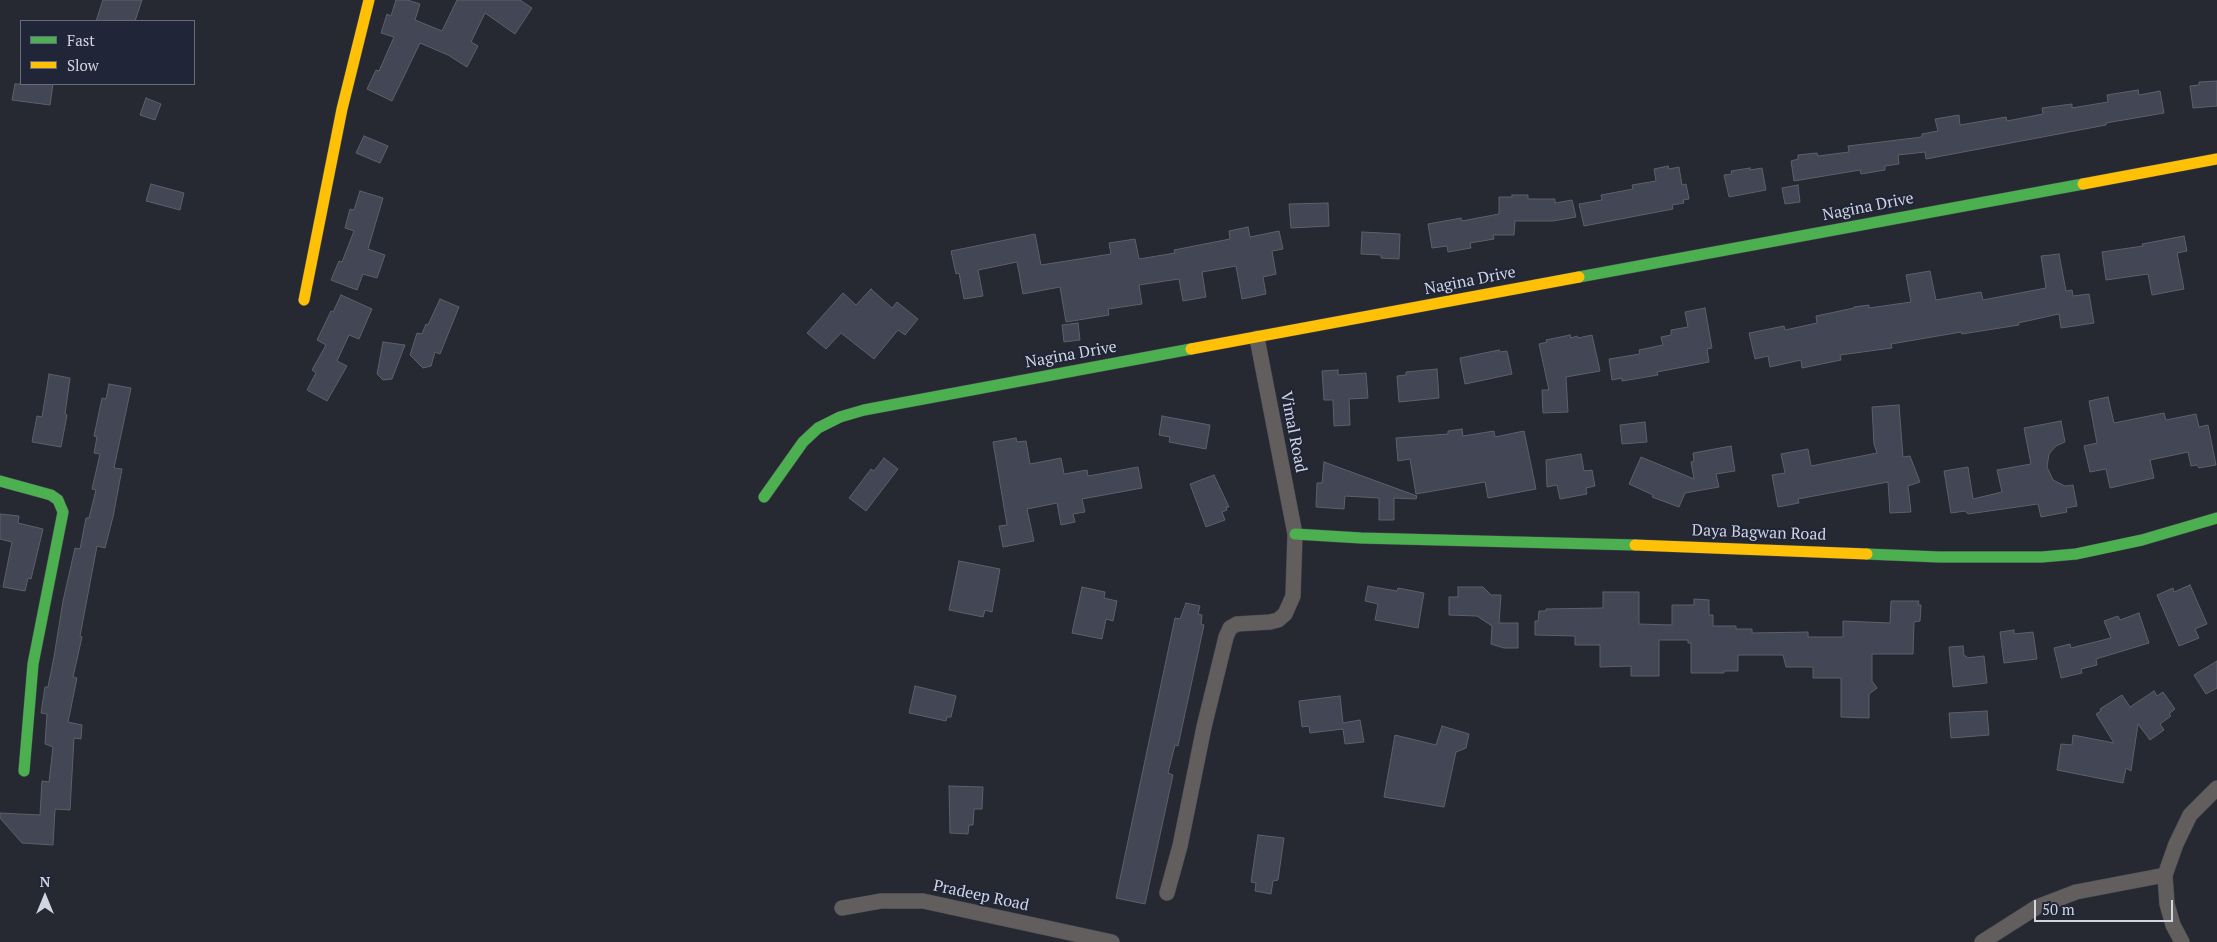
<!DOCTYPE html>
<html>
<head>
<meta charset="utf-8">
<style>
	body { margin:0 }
	#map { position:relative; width:2217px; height:942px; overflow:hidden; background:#262832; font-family:"PT Serif",serif }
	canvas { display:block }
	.legend { position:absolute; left:20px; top:20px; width:175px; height:65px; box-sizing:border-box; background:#202538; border:1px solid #676b7c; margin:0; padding:6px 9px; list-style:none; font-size:15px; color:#d1d5e2 }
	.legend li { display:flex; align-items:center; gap:10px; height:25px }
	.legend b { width:25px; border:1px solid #676b7c }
	.north { position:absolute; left:20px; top:872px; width:50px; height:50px; -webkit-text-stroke:4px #202538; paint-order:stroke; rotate:0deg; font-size:14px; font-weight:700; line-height:20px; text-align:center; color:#d1d5e2 }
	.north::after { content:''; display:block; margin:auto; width:18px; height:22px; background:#d1d5e2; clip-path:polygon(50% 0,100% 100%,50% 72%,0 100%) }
	.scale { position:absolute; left:2034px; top:900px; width:139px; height:22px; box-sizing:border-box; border:2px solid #d1d5e2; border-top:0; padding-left:6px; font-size:15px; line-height:18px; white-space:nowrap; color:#d1d5e2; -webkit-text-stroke:4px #202538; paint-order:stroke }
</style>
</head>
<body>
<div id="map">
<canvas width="2217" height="942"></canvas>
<ul class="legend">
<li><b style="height:6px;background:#4caf50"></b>Fast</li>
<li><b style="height:6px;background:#ffc107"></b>Slow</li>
</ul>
<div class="north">N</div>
<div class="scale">50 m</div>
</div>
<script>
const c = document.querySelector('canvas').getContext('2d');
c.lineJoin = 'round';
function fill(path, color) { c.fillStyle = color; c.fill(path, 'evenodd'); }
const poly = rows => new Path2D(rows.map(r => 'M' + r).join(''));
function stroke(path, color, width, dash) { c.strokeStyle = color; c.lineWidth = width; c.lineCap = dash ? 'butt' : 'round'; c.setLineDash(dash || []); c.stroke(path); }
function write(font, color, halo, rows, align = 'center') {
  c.font = font + ' "PT Serif",serif'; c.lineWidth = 4; c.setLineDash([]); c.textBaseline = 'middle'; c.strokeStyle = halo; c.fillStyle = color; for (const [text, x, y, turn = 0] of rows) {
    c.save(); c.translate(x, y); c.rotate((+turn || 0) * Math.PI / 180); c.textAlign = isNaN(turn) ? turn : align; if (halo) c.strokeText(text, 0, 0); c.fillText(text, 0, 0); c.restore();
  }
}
const building = poly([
	[103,0,142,0,135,21,96,21,103,0],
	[396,0,407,0,420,4,415,20,442,31,457,0,520,0,532,8,515,34,485,13,471,42,478,46,467,67,448,55,420,43,392,101,367,89,376,70,379,71,394,37,381,33,387,14,391,16,396,0],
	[2217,81,2217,106,2193,108,2190,86,2199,85,2199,82,2217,81],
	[15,84,53,84,50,105,12,100,15,84],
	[2138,90,2139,95,2160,91,2164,113,2106,123,2106,125,1926,159,1925,152,1898,155,1899,164,1885,166,1885,170,1861,174,1860,170,1794,181,1791,161,1798,159,1798,155,1817,153,1818,156,1849,152,1848,146,1922,137,1922,134,1938,131,1935,119,1959,115,1960,125,2006,117,2007,121,2043,114,2042,108,2072,104,2072,108,2108,102,2107,95,2138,90],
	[146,98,161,104,155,120,140,115,146,98],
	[364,136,388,146,380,163,356,153,364,136],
	[1668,166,1669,169,1679,167,1682,185,1686,184,1689,199,1683,200,1684,203,1672,205,1673,209,1584,226,1579,204,1602,200,1601,195,1633,189,1632,185,1656,181,1654,169,1668,166],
	[1750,168,1750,170,1762,168,1766,190,1729,197,1724,175,1732,174,1731,171,1750,168],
	[151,184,184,193,180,210,146,201,151,184],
	[1798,185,1800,202,1785,204,1782,188,1798,185],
	[360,191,383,198,368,249,385,255,377,278,363,274,357,290,331,280,339,261,342,262,354,231,345,228,350,209,354,210,360,191],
	[1512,195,1528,195,1528,199,1555,199,1555,203,1572,200,1576,217,1553,221,1515,221,1514,235,1493,235,1494,239,1470,243,1471,248,1448,252,1447,246,1432,248,1428,224,1461,218,1462,221,1499,214,1499,197,1512,197,1512,195],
	[1328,203,1329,226,1291,228,1289,204,1328,203],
	[1248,227,1250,237,1279,231,1283,249,1272,251,1276,274,1263,277,1266,294,1242,299,1236,266,1202,272,1206,297,1183,301,1179,279,1139,285,1142,304,1108,309,1109,315,1066,322,1060,287,1023,294,1017,262,978,270,983,296,964,299,959,273,956,274,951,251,1035,234,1041,265,1111,254,1109,243,1135,239,1139,259,1175,253,1174,250,1230,239,1229,231,1248,227],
	[1362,232,1400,234,1399,259,1381,258,1381,255,1361,254,1362,232],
	[2184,236,2187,251,2177,253,2184,289,2152,295,2148,274,2106,280,2102,252,2143,246,2142,244,2184,236],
	[2059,254,2066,291,2072,290,2073,296,2089,294,2094,323,2061,328,2059,314,2018,323,2019,325,1962,334,1961,332,1891,344,1892,348,1840,355,1841,360,1802,368,1801,360,1770,367,1768,356,1755,359,1749,333,1784,326,1785,330,1817,323,1816,316,1854,308,1854,307,1869,305,1869,308,1911,302,1906,275,1930,271,1936,300,1981,292,1983,300,2046,288,2041,256,2059,254],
	[871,289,892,308,897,302,918,319,905,335,898,330,874,359,841,333,826,349,807,333,843,293,856,305,871,289],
	[341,295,372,309,359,339,349,335,337,361,347,366,327,401,307,390,316,373,312,370,326,345,317,340,331,311,333,312,341,295],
	[440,299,459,307,440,354,435,352,431,366,423,368,410,355,417,333,422,334,426,324,428,325,440,299],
	[1705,308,1712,348,1707,349,1709,362,1657,372,1658,375,1622,381,1622,378,1612,380,1609,359,1640,354,1639,350,1663,345,1661,337,1671,335,1671,330,1688,327,1685,312,1705,308],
	[1078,323,1080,340,1064,342,1062,325,1078,323],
	[1570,335,1571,338,1577,336,1578,338,1592,335,1600,371,1566,377,1568,412,1543,413,1542,390,1549,390,1539,344,1547,342,1546,340,1570,335],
	[383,342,405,345,392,379,383,380,377,374,383,342],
	[1499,350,1500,352,1507,351,1512,374,1465,384,1460,358,1499,350],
	[1437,369,1439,398,1399,402,1397,376,1406,375,1406,372,1437,369],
	[1338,370,1338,375,1366,373,1368,398,1349,399,1350,425,1334,426,1333,400,1324,400,1322,371,1338,370],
	[49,374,70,378,65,414,67,415,61,447,32,442,37,416,42,417,49,374],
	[109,384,131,388,114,468,122,469,113,517,105,548,97,546,80,636,82,637,73,677,77,678,68,722,82,725,81,739,74,738,70,810,55,809,53,845,22,843,0,818,0,813,40,815,42,781,49,782,53,747,45,744,47,714,41,713,45,687,48,687,54,657,63,601,75,548,80,549,86,518,89,518,96,490,92,489,100,454,94,453,97,437,94,436,102,398,106,399,109,384],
	[2108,397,2114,423,2164,413,2166,420,2196,414,2199,427,2208,425,2216,465,2199,468,2197,465,2191,466,2188,452,2150,460,2154,478,2110,488,2106,469,2090,472,2084,446,2097,443,2089,401,2108,397],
	[1899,405,1903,457,1910,456,1920,482,1908,486,1911,512,1890,513,1888,482,1798,499,1799,503,1778,507,1772,475,1785,473,1781,454,1808,449,1811,466,1877,453,1874,444,1872,407,1899,405],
	[1162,416,1210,425,1206,449,1169,442,1170,437,1159,435,1162,416],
	[2061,421,2065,442,2056,446,2049,454,2047,467,2053,480,2065,486,2073,485,2077,506,2066,508,2067,512,2041,517,2038,504,1968,514,1965,511,1951,513,1944,471,1968,467,1973,499,2002,492,1997,470,2031,464,2024,428,2061,421],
	[1645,422,1647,442,1622,444,1620,425,1645,422],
	[1462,429,1463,436,1494,431,1495,437,1524,431,1536,489,1488,498,1485,482,1416,494,1410,459,1398,461,1396,438,1448,434,1448,431,1462,429],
	[1016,438,1017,442,1026,441,1030,464,1061,458,1064,474,1087,470,1088,476,1138,467,1142,488,1082,499,1085,512,1073,514,1075,522,1061,525,1057,503,1027,509,1034,541,1003,547,999,526,1007,525,993,442,1016,438],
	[1731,446,1735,471,1716,474,1719,487,1685,493,1679,507,1652,497,1653,495,1629,484,1641,457,1694,479,1691,462,1694,461,1693,453,1731,446],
	[1581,454,1584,471,1592,470,1595,486,1586,488,1587,494,1560,499,1557,485,1547,487,1546,460,1581,454],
	[884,458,898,469,866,511,849,498,871,469,874,471,884,458],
	[1324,462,1417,496,1416,499,1394,498,1394,520,1379,520,1379,498,1345,496,1344,509,1316,507,1317,483,1322,483,1324,462],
	[1214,475,1229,507,1226,507,1227,510,1222,512,1225,520,1206,527,1190,484,1214,475],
	[0,514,19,516,18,523,43,529,31,579,28,578,25,591,3,587,12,542,0,539,0,514],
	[959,561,1000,569,992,612,985,610,983,617,949,610,959,561],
	[2190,585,2207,624,2195,629,2199,638,2179,646,2157,595,2173,588,2174,592,2190,585],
	[1368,586,1397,591,1398,588,1424,593,1418,628,1375,620,1378,604,1365,601,1368,586],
	[1082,587,1105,592,1104,598,1117,601,1113,621,1106,619,1102,639,1072,633,1082,587],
	[1458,587,1483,587,1491,595,1501,595,1499,623,1518,623,1518,648,1504,648,1491,644,1492,626,1477,616,1449,615,1449,597,1458,597,1458,587],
	[1603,592,1639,592,1639,624,1672,625,1672,605,1694,605,1694,599,1709,600,1709,615,1713,615,1713,626,1736,626,1736,629,1752,629,1752,633,1808,632,1808,637,1843,637,1843,621,1890,623,1891,601,1919,601,1918,605,1921,605,1920,621,1914,622,1913,654,1872,654,1872,681,1877,688,1869,694,1869,718,1841,717,1841,678,1813,678,1813,667,1786,667,1783,655,1738,655,1738,671,1724,671,1724,673,1691,673,1691,643,1688,643,1688,640,1659,640,1659,676,1631,676,1631,666,1600,667,1600,645,1575,645,1575,636,1535,635,1535,621,1538,621,1539,611,1546,611,1546,609,1603,608,1603,592],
	[1186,603,1200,606,1198,614,1202,615,1201,624,1204,625,1178,746,1175,745,1168,773,1173,775,1145,904,1116,898,1175,618,1180,619,1186,603],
	[2139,613,2149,643,2096,659,2097,665,2081,669,2082,673,2061,678,2054,648,2070,644,2071,648,2111,638,2104,621,2118,616,2120,620,2139,613],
	[2014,630,2014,634,2033,632,2037,659,2004,663,2000,632,2014,630],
	[1963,646,1964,656,1966,656,1967,658,1984,656,1987,683,1953,687,1949,647,1963,646],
	[2217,661,2217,688,2206,694,2194,675,2217,661],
	[915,686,956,696,951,717,947,717,946,721,909,713,915,686],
	[2154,691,2157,696,2163,692,2175,709,2169,714,2171,716,2160,724,2164,730,2150,740,2138,724,2131,771,2126,768,2123,783,2057,770,2061,744,2072,745,2073,735,2114,743,2096,714,2101,711,2100,709,2122,695,2130,707,2154,691],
	[1340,696,1343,723,1360,720,1364,742,1345,744,1343,729,1310,733,1309,726,1302,727,1299,701,1340,696],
	[1987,711,1989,735,1951,738,1949,713,1987,711],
	[1442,726,1469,734,1466,748,1456,752,1444,807,1384,797,1395,735,1436,745,1442,726],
	[949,786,983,787,982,809,974,809,973,825,969,825,968,834,950,833,949,786],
	[1258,835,1284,838,1278,880,1273,881,1271,894,1255,891,1256,883,1251,882,1258,835]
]);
fill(building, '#424655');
stroke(building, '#5e6069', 1);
const street = poly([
	[1167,893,1180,846,1204,727,1226,637,1230,628,1237,624,1270,622,1278,620,1285,614,1293,596,1295,534,1257,338],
	[842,908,881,901,923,901,1112,942],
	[1982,942,2037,907,2076,892,2165,875],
	[2182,942,2173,925,2167,904,2165,875,2176,844,2190,815,2217,788]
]);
const fast = poly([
	[1579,277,2083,184],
	[0,481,51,495,58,500,63,512,33,664,24,771],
	[764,497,803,442,818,428,840,417,864,410,1191,349],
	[1295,534,1361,538,1635,545],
	[1867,554,1939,557,2042,557,2076,554,2142,540,2217,518]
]);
const slow = poly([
	[2083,184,2217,159],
	[304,300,342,109,369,0],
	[1191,349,1579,277],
	[1635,545,1867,554]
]);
stroke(street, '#42454d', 16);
stroke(fast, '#42454d', 12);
stroke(slow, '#42454d', 12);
stroke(street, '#615e5d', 15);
stroke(fast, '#4caf50', 11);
stroke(slow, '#ffc107', 11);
write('16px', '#d1d5e2', '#202538', [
	["Nagina Drive",1868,207,-11],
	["Nagina Drive",1470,281,-11],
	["Nagina Drive",1071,355,-10],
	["Vimal Road",1293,432,79],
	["Daya Bagwan Road",1759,533,2],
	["Pradeep Road",981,896,12]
]);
</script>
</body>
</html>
